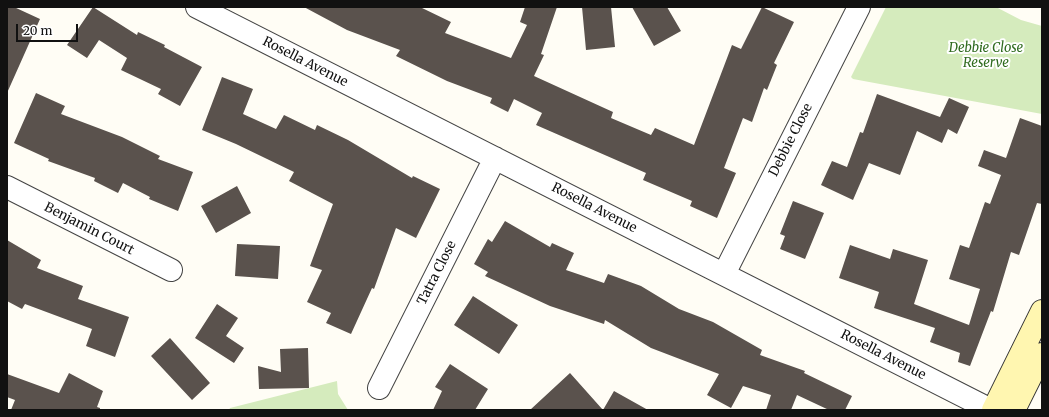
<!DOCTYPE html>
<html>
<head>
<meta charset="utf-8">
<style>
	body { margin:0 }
	#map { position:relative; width:1049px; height:417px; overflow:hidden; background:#fffdf5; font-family:Merriweather,serif }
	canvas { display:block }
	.frame { position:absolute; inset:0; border:8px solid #111; pointer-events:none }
	.scale { position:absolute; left:16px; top:24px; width:62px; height:18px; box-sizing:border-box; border:2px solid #111; border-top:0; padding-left:5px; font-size:12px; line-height:14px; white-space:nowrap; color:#111; -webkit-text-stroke:3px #fff; paint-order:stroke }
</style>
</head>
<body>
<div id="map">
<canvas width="1049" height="417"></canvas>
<div class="frame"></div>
<div class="scale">20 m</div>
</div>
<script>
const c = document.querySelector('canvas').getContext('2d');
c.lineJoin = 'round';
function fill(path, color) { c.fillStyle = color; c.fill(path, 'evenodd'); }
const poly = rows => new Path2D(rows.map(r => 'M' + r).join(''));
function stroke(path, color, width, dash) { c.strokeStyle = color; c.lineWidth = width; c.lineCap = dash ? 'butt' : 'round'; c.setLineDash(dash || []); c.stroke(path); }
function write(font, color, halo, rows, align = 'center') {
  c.font = font + ' Merriweather,serif'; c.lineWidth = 4; c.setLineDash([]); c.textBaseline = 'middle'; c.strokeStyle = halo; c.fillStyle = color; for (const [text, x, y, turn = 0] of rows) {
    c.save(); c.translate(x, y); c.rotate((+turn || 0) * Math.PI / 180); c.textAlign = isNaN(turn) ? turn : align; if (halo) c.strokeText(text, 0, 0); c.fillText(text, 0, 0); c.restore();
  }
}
fill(poly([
	[886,7,996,7,1021,20,1042,26,1042,114,853,79,851,77],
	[337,381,338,394,348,410,229,410,230,408]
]), '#d5ebbd');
fill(poly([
	[7,7,14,7,40,19,7,93],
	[93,7,137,35,138,32,165,45,164,47,202,67,180,106,158,94,161,89,121,70,127,58,99,40,87,58,67,45],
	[304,7,420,7,451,22,445,33,511,58,527,25,520,22,525,7,557,7,541,54,544,55,534,76,613,112,611,118,651,135,655,128,694,145,732,45,741,49,762,7,794,22,774,63,777,65,767,90,764,88,752,122,743,118,724,168,736,173,717,218,690,206,692,201,643,180,646,173,536,125,542,113,514,99,508,112,490,103,492,98,447,81,396,56,400,50,347,30],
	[582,7,611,7,615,47,586,50],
	[632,7,667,7,681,31,654,46],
	[222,77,253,89,243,114,276,129,284,115,315,130,317,125,348,140,412,178,413,176,440,189,416,238,396,228,374,289,372,288,351,334,326,323,331,313,307,302,322,270,310,266,333,204,289,181,294,172,236,144,202,130],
	[36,93,65,106,61,114,122,137,160,156,158,159,193,172,178,211,149,199,150,197,123,183,118,193,94,181,95,178,48,161,49,159,14,143],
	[877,94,940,117,949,98,969,107,957,134,948,129,942,143,917,131,900,175,869,163,853,200,821,185,832,161,847,167,860,132,863,133],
	[1020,118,1042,126,1042,204,1037,203,1019,255,1011,252,993,312,991,311,970,366,958,362,960,353,930,342,935,328,874,308,879,292,839,278,850,245,890,259,893,249,928,260,914,304,969,325,980,289,949,279,960,245,969,248,985,202,990,204,1001,175,978,166,984,150,1006,158],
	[237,186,251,213,216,233,201,206],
	[793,201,824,213,805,259,780,249,785,236,780,234],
	[505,221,550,247,552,243,574,253,566,270,604,283,608,274,641,286,679,309,713,322,762,350,760,355,805,371,804,373,852,396,845,410,829,410,797,395,791,410,766,410,771,395,743,386,731,408,707,395,719,374,651,348,605,320,604,324,550,306,485,276,488,272,474,264,488,239,492,242],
	[7,240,41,260,37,268,83,286,78,299,129,317,115,357,86,346,92,329,25,304,22,309,7,301],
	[237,244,280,246,278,279,235,276],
	[473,296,518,325,499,354,454,325],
	[217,304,238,318,226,336,244,348,234,363,195,338],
	[170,338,210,383,192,400,151,356],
	[308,348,309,388,259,389,258,366,281,372,280,349],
	[450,364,488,389,475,410,433,410,442,391,435,387],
	[69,373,103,391,97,407,100,408,100,410,11,410,15,400,7,397,7,374,59,393],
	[570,373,603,410,614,391,648,410,530,410]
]), '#5a524d');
const minor = poly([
	[197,7,991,410],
	[7,187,171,270],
	[724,274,859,7],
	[379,388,495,158]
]);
const secondary = poly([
	[993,410,1042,311],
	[1014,410,1042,354]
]);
stroke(minor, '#444', 24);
stroke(secondary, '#333', 24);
stroke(minor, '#fff', 22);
stroke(secondary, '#fff6b0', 22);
write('italic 13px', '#2f6b1f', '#fff', [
	["Debbie Close",986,48],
	["Reserve",986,63]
]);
write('13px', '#111', '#fff', [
	["Rosella Avenue",305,62,27],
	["Debbie Close",791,140,-63],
	["Rosella Avenue",594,208,27],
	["Benjamin Court",89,229,27],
	["Tatra Close",437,273,-63],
	["Rosella Avenue",883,355,27]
]);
</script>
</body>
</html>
